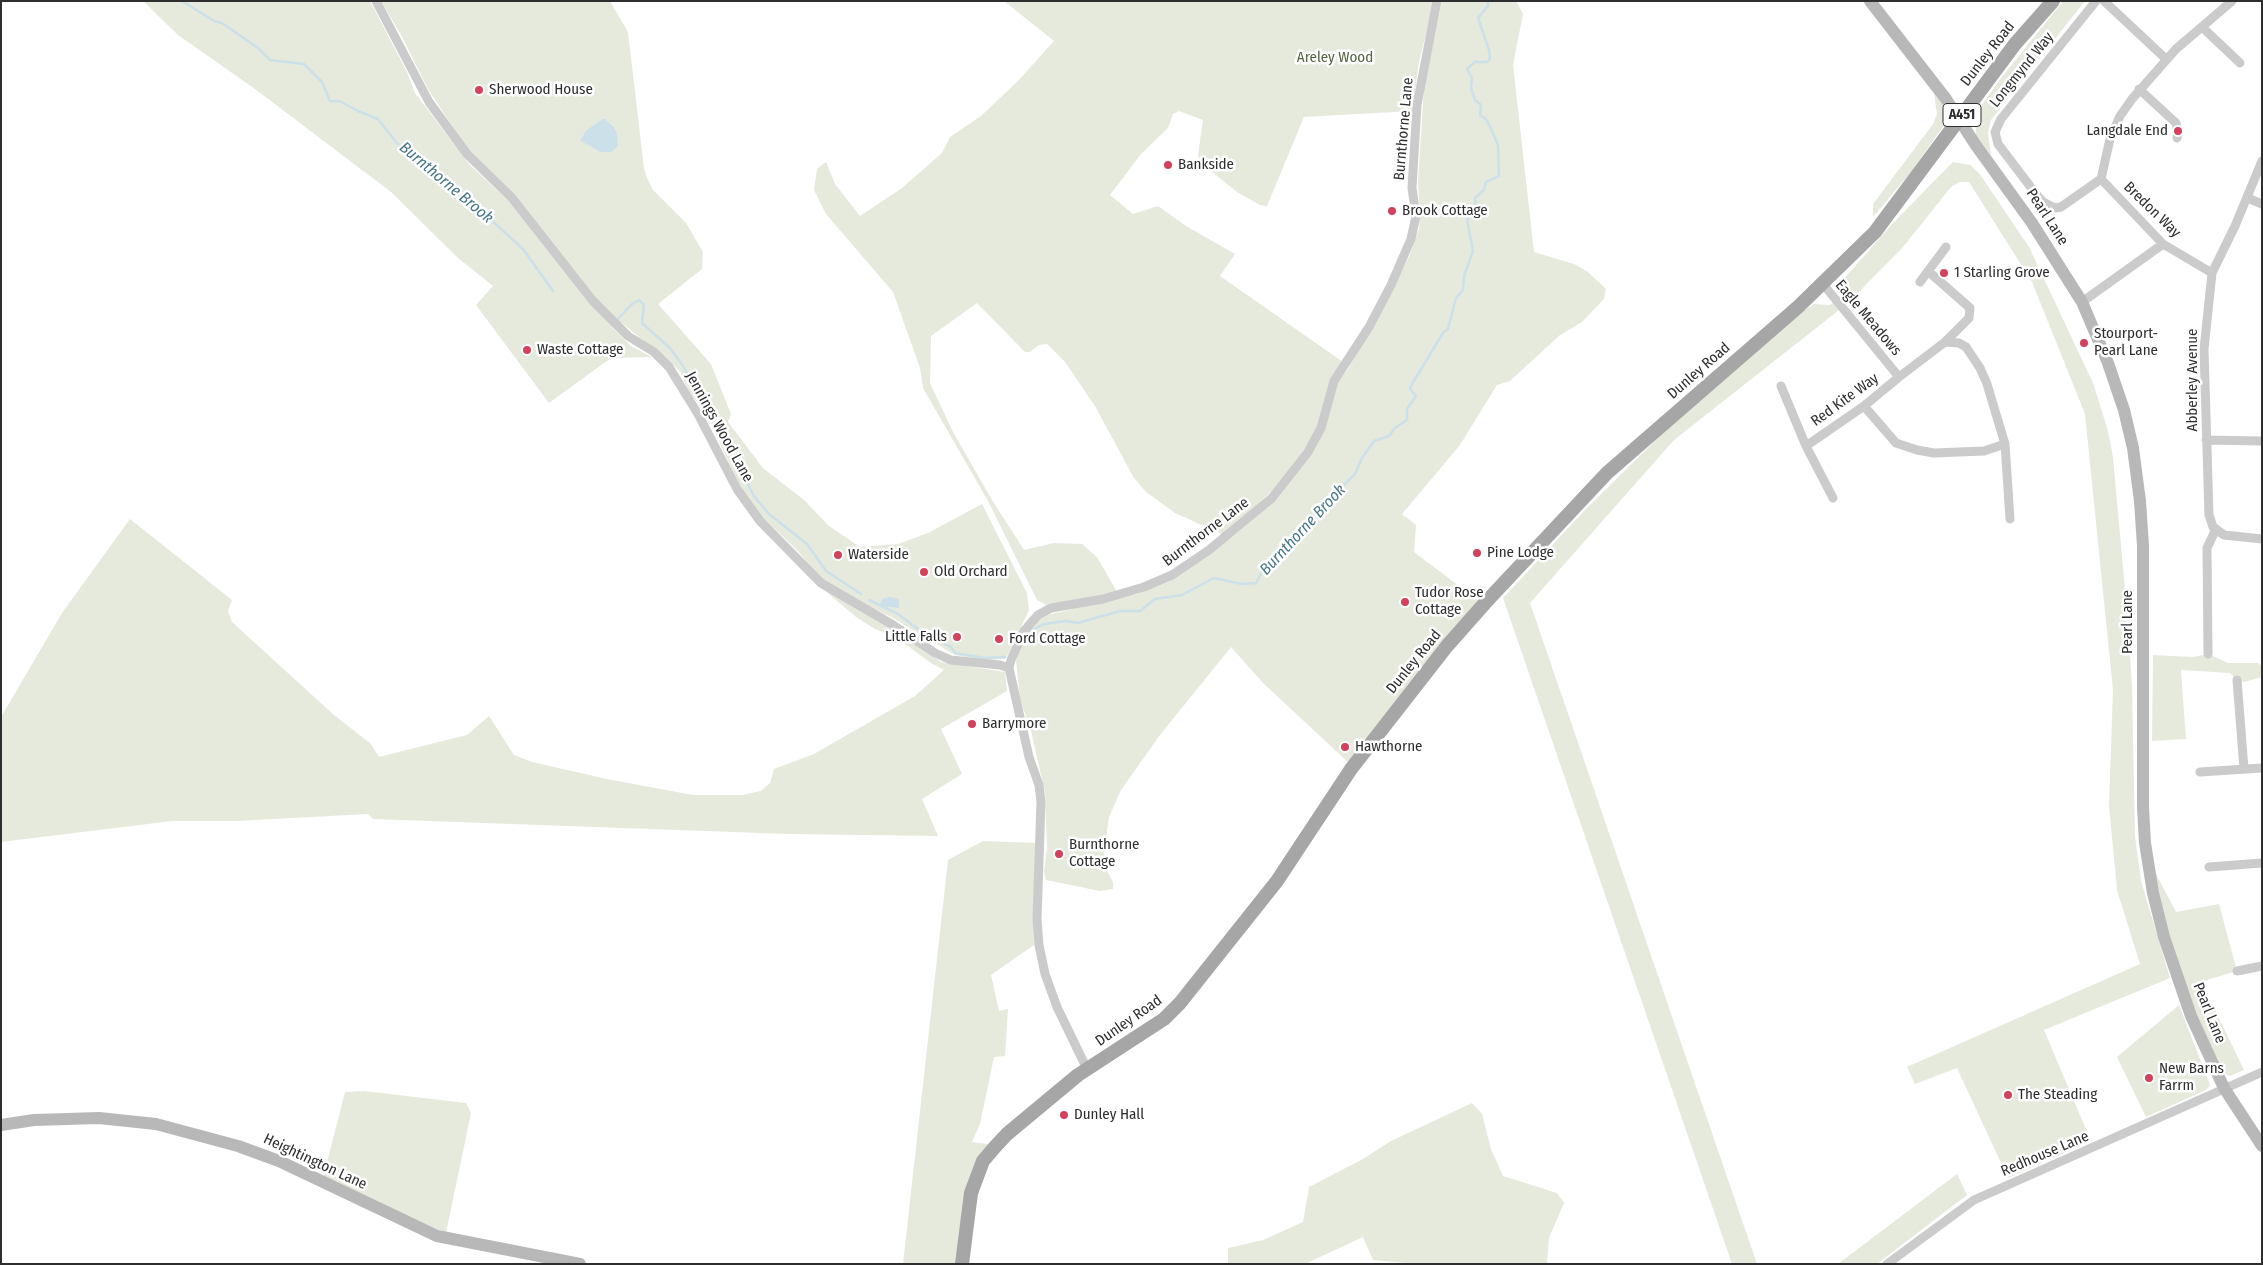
<!DOCTYPE html>
<html>
<head>
<meta charset="utf-8">
<style>
	body { margin:0 }
	#map { position:relative; width:2263px; height:1265px; overflow:hidden; background:#fff; font-family:"Fira Sans Condensed",sans-serif }
	canvas { display:block }
	.frame { position:absolute; inset:0; border:2px solid #2e2e2e; pointer-events:none }
</style>
</head>
<body>
<div id="map">
<canvas width="2263" height="1265"></canvas>
<div class="frame"></div>
</div>
<script>
const c = document.querySelector('canvas').getContext('2d');
c.lineJoin = 'round';
function fill(path, color) { c.fillStyle = color; c.fill(path, 'evenodd'); }
const poly = rows => new Path2D(rows.map(r => 'M' + r).join(''));
function stroke(path, color, width, dash) { c.strokeStyle = color; c.lineWidth = width; c.lineCap = dash ? 'butt' : 'round'; c.setLineDash(dash || []); c.stroke(path); }
function write(font, color, halo, rows, align = 'center') {
  c.font = font + ' "Fira Sans Condensed",sans-serif'; c.lineWidth = 5; c.setLineDash([]); c.textBaseline = 'middle'; c.strokeStyle = halo; c.fillStyle = color; for (const [text, x, y, turn = 0] of rows) {
    c.save(); c.translate(x, y); c.rotate((+turn || 0) * Math.PI / 180); c.textAlign = isNaN(turn) ? turn : align; if (halo) c.strokeText(text, 0, 0); c.fillText(text, 0, 0); c.restore();
  }
}
fill(poly([
	[143,1,370,1,407,72,415,93,470,165,514,206,469,152,428,89,401,35,381,1,610,1,628,32,644,168,647,178,653,190,686,223,703,252,702,269,658,304,711,364,731,414,728,422,763,468,804,500,829,526,860,547,898,544,928,533,982,504,1027,593,1029,610,1009,653,1005,659,985,660,955,655,893,618,841,593,821,579,797,550,759,514,739,485,708,417,688,390,680,371,622,323,612,327,631,346,652,357,611,358,549,403,476,305,493,286,458,258,391,192,255,89,178,35],
	[604,118,614,127,618,146,581,137],
	[1004,1,1434,1,1419,62,1412,111,1304,117,1267,206,1260,205,1237,192,1201,163,1198,155,1203,120,1179,111,1173,114,1168,128,1141,154,1110,195,1133,214,1158,206,1186,226,1235,254,1220,276,1343,362,1330,380,1319,422,1310,442,1273,490,1224,535,1175,513,1146,492,1134,478,1095,406,1065,362,1047,344,1039,345,1030,352,1025,352,977,303,931,336,930,383,953,432,992,500,1024,550,1054,543,1082,544,1097,557,1117,592,1046,605,1037,600,988,501,923,388,920,368,893,292,826,214,814,190,817,169,826,162,835,184,860,216,902,188,942,153,950,137,981,116,1017,82,1054,41],
	[1442,1,1516,1,1523,14,1513,65,1534,252,1574,264,1588,272,1606,289,1604,299,1582,322,1560,335,1510,381,1497,385,1460,445,1402,514,1416,525,1414,552,1479,601,1349,763,1264,684,1231,647,1160,735,1121,790,1109,817,1104,852,1106,869,1113,882,1113,889,1100,891,1046,880,1044,872,1047,848,1045,792,1031,731,1020,699,1016,661,1019,650,1034,622,1047,615,1137,594,1168,582,1185,571,1238,532,1278,498,1316,445,1338,382,1348,369,1392,289,1409,257,1419,229,1420,217,1418,182,1424,87],
	[2063,1,2085,1,1991,120,1988,133,1991,155,1976,136,1975,115,2001,78],
	[1934,94,1945,107,1944,125,1911,172,1873,217,1873,204,1933,124,1937,114],
	[1953,162,1970,165,1979,173,2029,247,2093,383,2108,431,2113,457,2127,612,2132,686,2135,836,2141,881,2170,978,2044,1030,2091,1141,2008,1178,1957,1068,1915,1084,1907,1067,2140,964,2117,890,2109,805,2113,690,2085,414,2032,282,1969,182,1959,182,1951,187,1903,247,1848,303,1674,440,1530,603,1757,1264,1732,1264,1503,598,1584,511,1668,428,1802,312,1814,304,1830,305,1835,301,1841,295,1841,282,1892,224],
	[130,519,232,600,228,611,232,622,334,715,371,744,379,757,467,735,489,716,514,755,532,762,607,779,693,795,742,795,761,791,770,783,774,769,814,754,915,696,944,670,931,663,897,638,875,629,856,617,823,589,873,617,941,662,1005,672,1007,691,941,729,962,774,922,799,938,836,788,834,373,819,368,814,236,821,172,821,1,842,1,717,62,613],
	[2208,654,2228,663,2258,663,2262,666,2262,677,2244,682,2237,680,2230,673,2181,670,2186,739,2152,741,2153,655,2193,657],
	[983,841,1037,843,1033,919,1034,945,991,975,999,1011,1008,1009,1005,1056,994,1057,980,1124,972,1142,988,1144,981,1154,957,1264,903,1264,948,860],
	[2155,872,2176,912,2219,904,2237,971,2207,980,2203,985,2244,1070,2230,1076,2224,1073,2202,1033,2163,916],
	[2179,1005,2210,1085,2206,1090,2146,1117,2117,1057],
	[364,1091,466,1103,471,1113,446,1233,323,1178,345,1092],
	[1472,1103,1482,1114,1491,1149,1503,1176,1557,1193,1564,1203,1549,1238,1547,1264,1417,1264,1373,1260,1363,1237,1305,1264,1228,1264,1228,1248,1263,1240,1303,1222,1309,1187,1363,1159,1391,1141],
	[1957,1174,1967,1195,1877,1264,1838,1264]
]), '#e5eadd');
fill(poly([
	[604,118,614,127,617,134,618,146,611,152,601,152,581,141,581,138,587,130],
	[890,597,899,599,899,608,880,606,882,599]
]), '#cbe0e8');
stroke(poly([
	[182,1,214,21,222,23,258,48,270,60,304,64,322,82,330,101,339,101,358,111,378,119,396,142,431,174,488,217,523,249,553,291],
	[618,319,632,304,639,300,644,305,642,323,670,348,683,366,735,458,754,496,769,514,807,544,826,571,861,594],
	[869,600,898,614,918,629],
	[1030,631,1044,624,1066,621,1078,623,1120,611,1140,611,1155,599,1182,595,1214,578,1242,584,1256,583,1264,568,1311,520,1328,507,1333,496,1355,474,1362,458,1374,441,1389,436,1395,428,1407,420,1407,409,1416,396,1410,389,1412,384,1443,333,1448,329,1456,298,1463,290,1464,276,1473,251,1467,220,1476,210,1475,198,1484,190,1486,182,1499,176,1498,145,1487,120,1480,115,1481,105,1475,100,1471,88,1472,78,1467,69,1475,62,1487,62,1490,59,1489,50,1478,18,1488,6,1488,1],
	[927,635,951,647,955,653,985,658,1005,657]
]), '#cbe0e8', 2.5);
stroke(poly([
	[376,1,429,102,467,154,512,198,593,301,628,336,654,352,669,367,698,414,737,489,760,521,821,583,893,625,935,653,951,660,1000,665,1009,668],
	[2096,1,2001,119,1995,132,1998,144,2036,194,2043,202,2055,208,2061,207,2101,179,2110,139,2120,116,2132,99,2176,49,2232,1],
	[2104,1,2166,59],
	[2202,27,2240,63],
	[2139,89,2176,123,2178,131,2177,138],
	[2262,161,2235,226,2212,273,2204,349,2209,515,2213,527,2224,535,2262,539],
	[2101,179,2163,244,2212,273],
	[2248,198,2262,204],
	[1928,271,1970,308,1969,318,1945,342],
	[1920,282,1946,247],
	[1823,284,1899,377,1945,342,1959,343,1966,347,1980,368,1987,384,2005,444,2010,519],
	[2082,302,2163,244],
	[1781,386,1806,446,1833,498],
	[1864,406,1896,443,1917,450,1934,453,1984,451,2005,444],
	[2206,440,2262,441],
	[1806,446,1864,406,1899,377],
	[2208,654,2207,548,2216,529],
	[2237,680,2244,769],
	[2200,772,2262,768],
	[2209,867,2262,863],
	[2237,971,2262,966],
	[1087,1069,1057,1007,1045,974,1039,945,1037,919,1041,802,1039,785,1029,757,1009,668,1011,660,1024,631,1038,615,1051,608,1103,599,1144,587,1172,575,1209,550,1272,498,1308,452,1321,428,1334,381,1369,327,1391,285,1411,239,1416,216,1412,188,1417,105,1437,1],
	[1887,1264,1974,1200,2262,1072]
]), '#cbcbcb', 9);
stroke(poly([
	[1870,1,1946,99,1975,144,2032,223,2082,302,2108,363,2124,410,2133,448,2140,501,2143,546,2143,807,2145,843,2153,893,2164,937,2191,1016,2224,1088,2262,1146],
	[1,1125,34,1120,99,1118,156,1124,238,1146,279,1161,437,1236,580,1264]
]), '#b8b8b8', 12);
stroke(poly([
	[962,1264,971,1193,983,1161,994,1148,1007,1134,1078,1075,1164,1019,1180,1003,1277,881,1351,769,1447,646,1485,603,1607,473,1798,307,1875,232,2015,44,2053,1]
]), '#a6a6a6', 14);
for (const [x, y, r, color] of [
	[479,90,5,"#d3425d"],
	[2178,131,5,"#d3425d"],
	[1168,165,5,"#d3425d"],
	[1392,211,5,"#d3425d"],
	[1944,273,5,"#d3425d"],
	[2084,343,5,"#d3425d"],
	[527,350,5,"#d3425d"],
	[1477,553,5,"#d3425d"],
	[838,555,5,"#d3425d"],
	[924,572,5,"#d3425d"],
	[1405,602,5,"#d3425d"],
	[957,637,5,"#d3425d"],
	[999,639,5,"#d3425d"],
	[972,724,5,"#d3425d"],
	[1345,747,5,"#d3425d"],
	[1059,854,5,"#d3425d"],
	[2149,1078,5,"#d3425d"],
	[2008,1095,5,"#d3425d"],
	[1064,1115,5,"#d3425d"]
]) { const dot = new Path2D(); dot.arc(x, y, r, 0, 2 * Math.PI); c.fillStyle = color; c.fill(dot); stroke(dot, '#fff', 2); }
for (const [x, y, w] of [
	[1962,115,38]
]) { const box = new Path2D(); box.roundRect(x - w / 2, y - 11.5, w, 23, 4); c.fillStyle = '#fff'; c.fill(box); stroke(box, '#2e2e2e', 1); }
write('bold 14px', '#2e2e2e', null, [
	["A451",1962,115]
]);
write('15px', '#2e2e2e', '#fff', [
	["Dunley Road",1988,54,-52],
	["Longmynd Way",2022,70,-51],
	["Burnthorne Lane",1404,129,-85],
	["Bredon Way",2152,210,44],
	["Pearl Lane",2047,217,57],
	["Eagle Meadows",1868,318,50],
	["Dunley Road",1699,371,-41],
	["Abberley Avenue",2193,380,-90],
	["Red Kite Way",1845,400,-36],
	["Jennings Wood Lane",719,427,61],
	["Burnthorne Lane",1206,532,-37],
	["Pearl Lane",2128,622,-90],
	["Dunley Road",1414,662,-51],
	["Pearl Lane",2209,1013,68],
	["Dunley Road",1129,1021,-35],
	["Redhouse Lane",2045,1154,-23],
	["Heightington Lane",315,1162,25]
]);
write('15px', '#556540', '#fff', [
	["Areley Wood",1335,58]
]);
write('15px', '#2e2e2e', '#fff', [
	["Sherwood House",489,90],
	["Langdale End",2168,131,"right"],
	["Bankside",1178,165],
	["Brook Cottage",1402,211],
	["1 Starling Grove",1954,273],
	["Stourport-",2094,334],
	["Pearl Lane",2094,351],
	["Waste Cottage",537,350],
	["Pine Lodge",1487,553],
	["Waterside",848,555],
	["Old Orchard",934,572],
	["Tudor Rose",1415,593],
	["Cottage",1415,610],
	["Little Falls",947,637,"right"],
	["Ford Cottage",1009,639],
	["Barrymore",982,724],
	["Hawthorne",1355,747],
	["Burnthorne",1069,845],
	["Cottage",1069,862],
	["New Barns",2159,1069],
	["Farrm",2159,1086],
	["The Steading",2018,1095],
	["Dunley Hall",1074,1115]
], 'left');
write('italic 16px', '#447588', '#fff', [
	["Burnthorne Brook",446,183,40],
	["Burnthorne Brook",1303,530,-47]
]);
</script>
</body>
</html>
